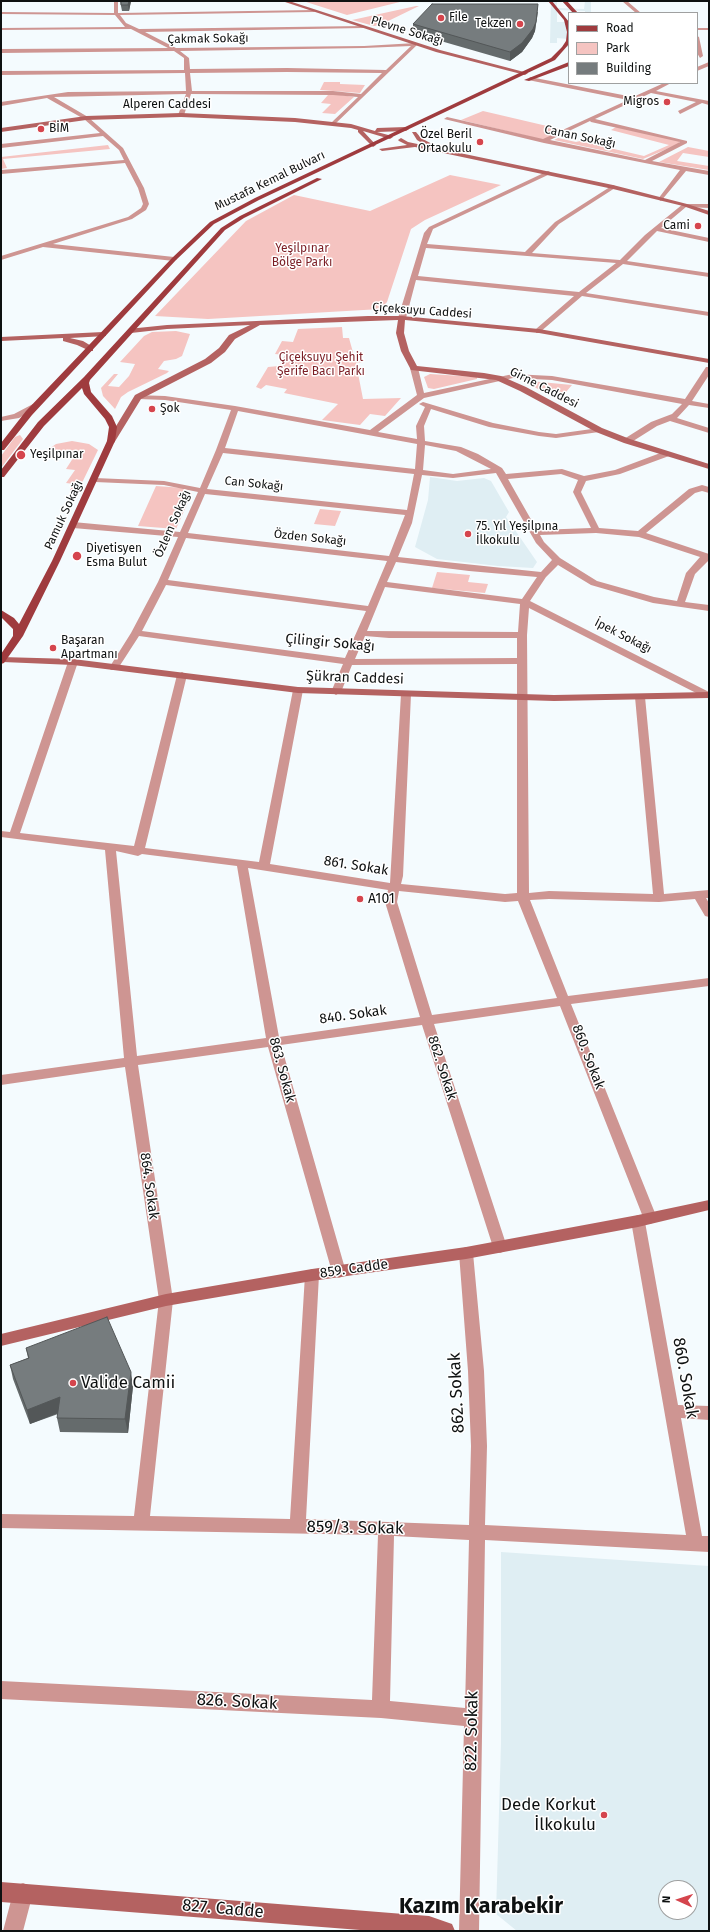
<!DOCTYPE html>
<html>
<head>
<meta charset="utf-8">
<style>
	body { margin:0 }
	#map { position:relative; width:710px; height:1932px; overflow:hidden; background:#f4fbfe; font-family:"Fira Sans",sans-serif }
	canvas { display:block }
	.frame { position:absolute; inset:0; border:2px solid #0e1111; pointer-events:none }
	.legend { position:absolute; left:568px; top:12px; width:130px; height:72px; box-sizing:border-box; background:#fff; border:1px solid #9fa0a0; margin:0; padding:5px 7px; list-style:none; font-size:12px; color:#0e1111 }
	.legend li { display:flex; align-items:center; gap:8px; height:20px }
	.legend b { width:20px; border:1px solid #9fa0a0 }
	.north { position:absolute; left:658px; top:1880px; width:40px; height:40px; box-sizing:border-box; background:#fff; border:1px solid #9fa0a0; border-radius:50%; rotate:273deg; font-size:11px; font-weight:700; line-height:16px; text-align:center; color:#0e1111 }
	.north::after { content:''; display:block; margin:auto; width:14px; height:18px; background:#d5454d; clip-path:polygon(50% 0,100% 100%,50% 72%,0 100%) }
</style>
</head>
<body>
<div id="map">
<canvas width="710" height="1932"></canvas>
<div class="frame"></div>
<ul class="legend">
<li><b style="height:5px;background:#9f3b3e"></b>Road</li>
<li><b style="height:11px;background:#f5c4c1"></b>Park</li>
<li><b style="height:11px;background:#767c7e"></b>Building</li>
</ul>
<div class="north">N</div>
</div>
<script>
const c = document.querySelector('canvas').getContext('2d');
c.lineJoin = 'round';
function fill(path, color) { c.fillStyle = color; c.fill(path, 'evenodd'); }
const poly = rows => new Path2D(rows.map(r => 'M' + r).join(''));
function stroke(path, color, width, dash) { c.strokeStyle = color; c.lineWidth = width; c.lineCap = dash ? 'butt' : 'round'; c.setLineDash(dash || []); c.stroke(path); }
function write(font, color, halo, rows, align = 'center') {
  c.font = font + ' "Fira Sans",sans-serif'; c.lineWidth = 3; c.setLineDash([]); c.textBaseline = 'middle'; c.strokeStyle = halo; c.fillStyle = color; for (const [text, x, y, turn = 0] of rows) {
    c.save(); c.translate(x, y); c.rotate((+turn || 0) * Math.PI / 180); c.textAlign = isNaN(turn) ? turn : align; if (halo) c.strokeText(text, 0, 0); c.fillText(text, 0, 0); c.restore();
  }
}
fill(poly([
	[551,1,557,1,557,8,584,9,585,1,591,1,591,13,585,13,585,11,557,10,557,22,569,22,569,47,566,47,568,39,557,38,557,43,550,43],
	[430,477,457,481,484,478,491,481,509,512,506,517,537,562,533,568,498,566,437,559,415,547,428,500],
	[501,1552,709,1566,709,1931,517,1931,496,1914,501,1743],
	[666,1888,690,1888,690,1912,666,1912]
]), '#dfeef3');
fill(poly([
	[303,1,404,1,347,15],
	[416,6,419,6,380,25,374,26,352,20],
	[324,82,340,82,340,84,365,85,360,93,320,90],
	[328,95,341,95,354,97,335,114,322,113,331,104,321,103],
	[483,111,564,130,544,140,461,120],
	[616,127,679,141,679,144,643,159,554,140,558,138,576,142,580,141,644,156,669,145,611,130],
	[108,145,110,149,3,159,7,168,1,169,1,157],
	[688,147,709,151,709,157,683,153,677,161,709,166,709,170,659,162],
	[450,175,501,185,425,220,411,229,387,302,381,309,208,319,155,316,246,221,294,195,370,211],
	[342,327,343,338,349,338,354,356,361,356,363,362,356,363,363,399,401,398,385,416,370,414,360,425,322,420,338,404,284,393,287,389,266,385,261,389,256,387,268,367,279,366,285,355,275,354,282,341,293,342,298,329],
	[176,331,190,334,182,356,176,359,164,361,158,369,169,371,167,373,128,392,121,397,115,409,103,396,101,388,114,374,118,374,108,386,119,387,129,376,135,364,120,362,144,336,152,332],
	[430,374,477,377,477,379,434,389,428,388,424,377],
	[530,381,572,385,566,392,556,398,526,383],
	[20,435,23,439,1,468,1,456,15,437],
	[72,441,89,444,98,450,78,491,70,490,74,484,66,483,75,470,66,469,75,455,46,451,56,444],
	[156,486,184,488,192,493,176,529,138,526],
	[320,509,341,511,335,526,314,524],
	[437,572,470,575,468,582,488,584,485,593,432,588]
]), '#f5c4c1');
fill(poly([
	[114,1,118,1,118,13,314,10,316,11,314,12,120,15,126,23,139,29,363,26,365,27,363,28,145,32,176,48,364,46,416,43,418,44,333,126,331,123,358,97,333,95,191,94,184,115,181,117,178,115,186,94,54,97,88,117,123,148,144,188,149,204,146,210,132,219,53,244,174,257,177,259,174,261,43,247,1,260,1,256,128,217,141,208,143,204,138,188,125,163,1,174,1,170,124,160,119,150,103,136,1,148,1,144,100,133,84,119,47,98,1,106,1,102,68,92,186,91,185,73,1,75,1,71,184,70,184,58,174,51,1,53,1,49,168,48,131,29,1,30,1,28,125,27,115,15,1,14,1,12,114,13,114,1],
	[411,46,386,70,287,68,190,69,189,58,180,51,364,48,411,46],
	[287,72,382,73,361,94,333,91,192,91,190,73,287,72],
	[622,1,627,1,641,13,636,13,622,1],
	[697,28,709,28,709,30,697,30,697,28],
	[697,36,699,37,703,56,700,58,697,53,697,36],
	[709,62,709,66,697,71,697,67,709,62],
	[530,77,633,97,664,83,671,83,656,91,709,101,709,105,702,103,680,114,678,111,696,102,651,93,595,119,687,141,687,143,652,161,709,171,709,175,686,171,661,201,658,199,680,170,544,143,444,119,447,117,543,139,628,100,528,80,530,77],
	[590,121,591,122,680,142,645,160,550,140,590,121],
	[548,171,550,172,550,174,433,229,427,244,525,252,555,222,613,185,615,186,615,188,559,224,532,253,620,260,645,235,683,204,709,204,709,208,686,207,661,228,709,238,709,242,657,231,627,261,709,273,709,277,623,264,586,293,709,312,709,316,582,296,539,333,536,333,536,329,574,296,416,280,406,318,400,319,398,318,424,233,429,227,548,171],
	[426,248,616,263,579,292,418,276,426,248],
	[411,366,418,368,424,393,513,374,552,376,685,399,706,367,709,367,709,375,692,401,709,404,709,408,689,405,677,418,709,428,709,433,670,421,657,426,630,443,624,443,624,439,651,422,672,414,682,404,552,380,513,378,424,398,378,432,417,439,416,426,425,407,419,404,423,402,493,423,539,432,556,434,599,428,603,430,599,432,556,438,539,436,489,427,431,409,424,426,425,441,461,447,478,454,502,468,506,474,562,469,584,476,615,470,663,452,669,452,669,456,620,474,586,481,581,492,599,528,638,531,689,489,702,485,709,487,709,493,702,491,695,493,646,533,709,554,709,560,695,574,685,602,709,605,709,611,653,603,591,585,558,565,546,577,530,601,709,692,709,696,702,696,529,608,527,635,529,893,549,891,653,894,635,697,640,694,645,697,664,894,709,890,709,898,706,898,709,903,709,917,705,916,695,899,659,902,549,899,530,900,568,996,709,978,709,986,571,1004,657,1218,655,1222,650,1224,645,1222,678,1405,709,1406,709,1420,681,1418,702,1536,709,1536,709,1552,485,1540,479,1931,459,1931,464,1726,381,1718,1,1699,1,1681,372,1700,378,1535,1,1528,1,1514,134,1516,159,1300,125,1067,1,1085,1,1075,124,1058,105,850,1,837,1,831,10,832,68,662,73,659,78,662,20,833,134,846,177,675,182,672,187,675,145,848,259,862,293,690,298,687,303,690,270,864,390,883,401,694,406,691,411,694,403,876,401,884,505,894,517,893,517,664,352,665,341,692,336,695,331,692,343,664,139,636,117,670,111,670,109,668,131,633,158,582,178,537,73,528,69,525,73,522,180,532,198,492,164,485,95,482,91,480,95,478,164,481,200,488,216,450,231,410,165,400,138,399,135,399,135,395,165,396,235,406,370,430,417,395,410,368,411,366],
	[238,411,417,444,415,469,225,448,238,411],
	[425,445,456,451,491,469,453,474,423,470,425,445],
	[223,453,414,474,407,510,207,489,223,453],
	[496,473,536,543,552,560,541,572,398,557,412,523,422,475,453,478,496,473],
	[561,474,578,480,573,492,591,528,537,530,508,479,561,474],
	[205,494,405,515,389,556,188,533,205,494],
	[596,533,639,537,700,557,686,573,677,601,654,597,597,581,560,558,544,542,540,535,596,533],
	[186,538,387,561,368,606,168,580,186,538],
	[396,562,469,571,537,577,522,599,387,582,396,562],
	[166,585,366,611,345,658,142,631,166,585],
	[385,587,520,604,518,632,367,631,385,587],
	[365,636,389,638,517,638,517,658,355,659,365,636],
	[116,851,138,856,142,854,237,866,266,1038,137,1056,116,851],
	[248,868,388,890,385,902,420,1017,279,1037,248,868],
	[399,891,505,902,518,901,557,998,432,1015,397,902,399,891],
	[560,1006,643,1217,638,1215,633,1217,631,1221,686,1535,485,1525,487,1446,484,1371,473,1253,471,1249,466,1247,461,1249,459,1253,468,1371,471,1446,469,1525,306,1519,319,1275,317,1271,312,1269,307,1271,305,1275,290,1519,150,1516,173,1300,138,1065,268,1047,332,1272,334,1276,339,1278,344,1276,346,1272,281,1045,422,1025,493,1247,495,1251,500,1253,505,1251,507,1247,434,1024,560,1006],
	[394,1536,469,1540,465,1708,390,1701,394,1536],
	[33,404,40,406,19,418,1,421,1,417,14,414,33,404],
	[23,1883,30,1886,33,1893,23,1931,3,1931,13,1893,16,1886,23,1883]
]), '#ce9592');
fill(poly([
	[282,1,289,1,440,50,528,73,525,75,436,52,282,1],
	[181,113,295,118,351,124,375,131,377,128,406,127,409,129,406,131,377,132,392,136,393,137,390,139,363,131,376,145,373,147,358,132,358,130,351,128,295,122,181,117,86,120,1,132,1,128,86,116,181,113],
	[412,132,416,132,421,138,432,144,431,147,613,185,687,204,709,211,709,215,683,206,613,189,415,147,382,151,379,149,407,145,399,141,398,140,401,138,408,142,427,146,417,140,412,132],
	[368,316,402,316,539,329,709,359,709,363,539,333,405,320,404,333,409,351,417,366,484,373,501,376,526,387,602,428,630,439,709,464,709,469,624,443,596,432,520,391,496,380,411,370,401,351,396,333,398,320,260,325,235,339,225,352,211,363,141,399,114,443,108,443,107,441,135,395,205,359,219,348,229,335,250,325,167,329,131,333,128,333,128,329,167,325,368,316],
	[103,332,106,332,106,336,70,338,83,341,93,347,93,351,90,351,77,345,63,341,63,338,1,341,1,337,103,332],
	[1,657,73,659,298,687,554,695,709,692,709,698,554,701,298,693,73,665,3,662,1,661,1,657],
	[709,1200,709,1210,638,1227,466,1259,312,1281,166,1306,1,1346,1,1334,166,1294,312,1269,466,1247,638,1215,709,1200],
	[1,1882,429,1916,452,1924,455,1931,373,1931,1,1902,1,1882]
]), '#b46261');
fill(poly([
	[548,1,552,1,569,22,569,44,555,60,259,200,214,224,176,260,32,415,4,450,1,450,1,443,26,411,172,258,210,222,255,198,551,58,562,47,566,41,567,32,564,20,548,1],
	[562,1,567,1,578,13,573,13,562,1],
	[569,62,569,66,529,81,524,80,569,62],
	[317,178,322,179,244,218,225,230,90,380,89,383,91,392,112,416,117,427,115,441,60,561,23,636,4,663,1,664,1,654,13,636,13,629,1,617,1,610,14,618,19,624,52,561,107,441,109,427,105,419,84,394,82,388,44,426,4,477,1,477,1,470,38,422,84,377,221,228,240,216,317,178]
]), '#9f3b3e');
fill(poly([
	[120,1,131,1,129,11,122,11],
	[538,12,535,31,532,38,522,52,510,61,413,33,413,24],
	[26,1348,133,1386,128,1433,60,1432,57,1418,58,1414,30,1424,13,1379,10,1365,28,1358]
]), '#656b6c');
fill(poly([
	[129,1,131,1,129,11,128,5],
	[538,4,535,31,532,38,522,52,510,61,510,52],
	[131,1372,133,1386,128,1433,125,1419],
	[60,1397,63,1411,30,1424,27,1410]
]), '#535758');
const building = poly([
	[121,1,129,1,128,5,121,5,121,1],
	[432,4,538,4,536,22,533,29,522,43,510,52,413,24,432,4],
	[107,1317,131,1372,125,1419,57,1418,60,1397,27,1410,10,1365,29,1358,26,1348,107,1317]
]);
fill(building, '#767c7e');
stroke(building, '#535758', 1);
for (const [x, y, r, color] of [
	[441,18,4,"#d5454d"],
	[520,24,4,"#d5454d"],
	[667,102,4,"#d5454d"],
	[41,129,4,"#d5454d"],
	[480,142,4,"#d5454d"],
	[698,226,4,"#d5454d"],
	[152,409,4,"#d5454d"],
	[21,455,5,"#d5454d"],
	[468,534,4,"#d5454d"],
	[77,556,5,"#d5454d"],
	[53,648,4,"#d5454d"],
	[360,899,4,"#d5454d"],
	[73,1383,4,"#d5454d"],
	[604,1815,4,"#d5454d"]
]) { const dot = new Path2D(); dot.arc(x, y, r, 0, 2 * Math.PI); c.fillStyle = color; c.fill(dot); stroke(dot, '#fff', 1.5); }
write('12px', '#0e1111', '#fff', [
	["File",449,18],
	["Tekzen",512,24,"right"],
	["Migros",659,102,"right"],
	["BİM",49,129],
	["Özel Beril",472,135,"right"],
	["Ortaokulu",472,149,"right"],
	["Cami",690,226,"right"],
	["Şok",160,409],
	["Yeşilpınar",30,455],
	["75. Yıl Yeşilpına",476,527],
	["İlkokulu",476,541],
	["Diyetisyen",86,549],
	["Esma Bulut",86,563],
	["Başaran",61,641],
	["Apartmanı",61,655]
], 'left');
write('12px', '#0e1111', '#fff', [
	["Plevne Sokağı",407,31,17],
	["Çakmak Sokağı",208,39,-1],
	["Alperen Caddesi",167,105],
	["Canan Sokağı",580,137,12],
	["Mustafa Kemal Bulvarı",270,181,-26],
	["Çiçeksuyu Caddesi",422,311,4],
	["Girne Caddesi",544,388,27],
	["Can Sokağı",254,484,6],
	["Pamuk Sokağı",64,515,-65],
	["Özlem Sokağı",173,524,-66],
	["Özden Sokağı",310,538,6],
	["İpek Sokağı",623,636,27]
]);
write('12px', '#7b1e25', '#fff', [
	["Yeşilpınar",302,249],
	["Bölge Parkı",302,263],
	["Çiçeksuyu Şehit",321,358],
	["Şerife Bacı Parkı",321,372]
]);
write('14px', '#0e1111', '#fff', [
	["Çilingir Sokağı",330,643,5],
	["Şükran Caddesi",355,678,2],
	["861. Sokak",356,866,9],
	["840. Sokak",353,1015,-8],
	["860. Sokak",588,1057,69],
	["862. Sokak",442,1068,72],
	["863. Sokak",282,1070,75],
	["864. Sokak",149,1186,82],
	["859. Cadde",354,1269,-8]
]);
write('14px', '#0e1111', '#fff', [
	["A101",368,899]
], 'left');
write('17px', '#0e1111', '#fff', [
	["860. Sokak",685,1378,80],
	["862. Sokak",457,1393,-93],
	["859/3. Sokak",355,1528,1],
	["826. Sokak",237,1702,3],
	["822. Sokak",472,1731,-89],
	["827. Cadde",223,1909,5]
]);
write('17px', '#0e1111', '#fff', [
	["Valide Camii",81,1383],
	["Dede Korkut",596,1805,"right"],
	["İlkokulu",596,1825,"right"]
], 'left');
write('bold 22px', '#0e1111', '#fff', [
	["Kazım Karabekir",481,1907]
]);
</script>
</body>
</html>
